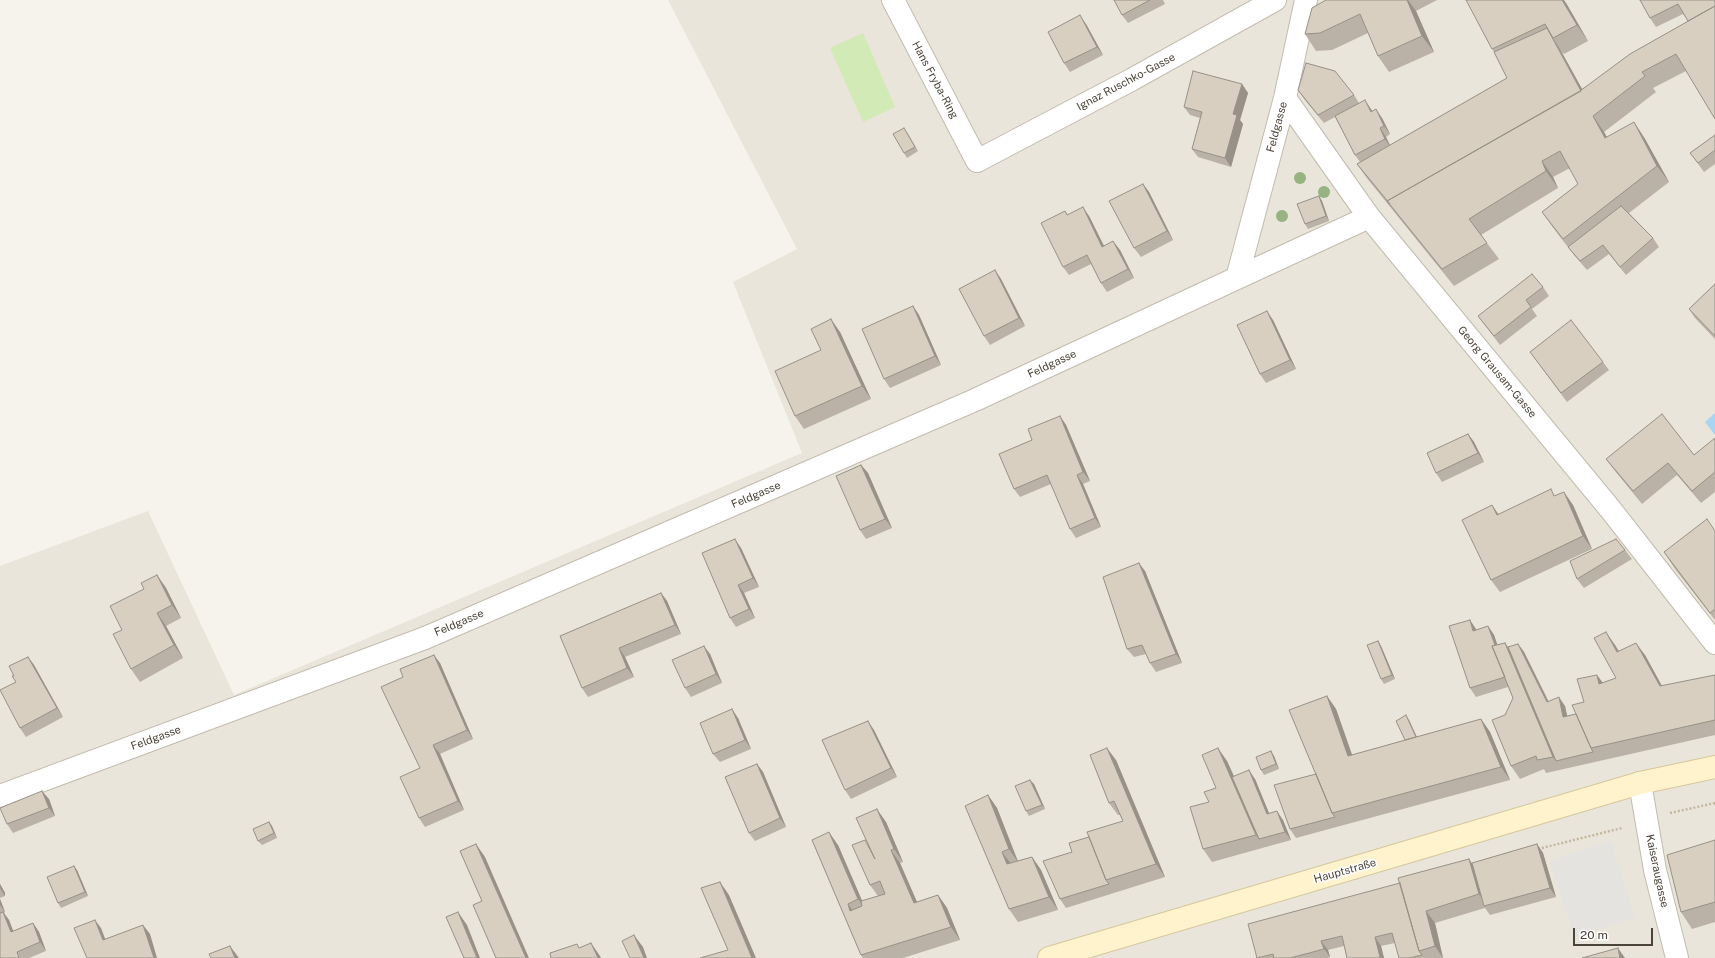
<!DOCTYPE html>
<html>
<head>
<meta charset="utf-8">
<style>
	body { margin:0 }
	#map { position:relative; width:1715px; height:958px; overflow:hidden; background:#f6f3ec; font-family:"Public Sans",sans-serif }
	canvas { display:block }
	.scale { position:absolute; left:1573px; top:928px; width:80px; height:18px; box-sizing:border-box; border:2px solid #4b4439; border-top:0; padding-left:5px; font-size:12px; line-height:14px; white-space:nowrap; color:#4b4439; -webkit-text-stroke:3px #fff; paint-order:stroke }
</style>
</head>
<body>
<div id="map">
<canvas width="1715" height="958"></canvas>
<div class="scale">20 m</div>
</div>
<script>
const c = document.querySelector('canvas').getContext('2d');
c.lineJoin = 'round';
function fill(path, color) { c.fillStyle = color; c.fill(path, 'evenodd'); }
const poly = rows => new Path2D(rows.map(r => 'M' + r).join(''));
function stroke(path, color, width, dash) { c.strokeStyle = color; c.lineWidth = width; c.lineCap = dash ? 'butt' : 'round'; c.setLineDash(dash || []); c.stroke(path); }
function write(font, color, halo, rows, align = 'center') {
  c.font = font + ' "Public Sans",sans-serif'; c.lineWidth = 3; c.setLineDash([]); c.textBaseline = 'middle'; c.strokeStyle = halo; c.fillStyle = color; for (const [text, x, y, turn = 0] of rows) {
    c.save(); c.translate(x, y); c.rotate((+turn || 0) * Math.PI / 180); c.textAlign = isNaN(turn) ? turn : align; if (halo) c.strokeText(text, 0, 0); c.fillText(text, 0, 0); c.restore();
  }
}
fill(poly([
	[668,0,1715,0,1715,958,0,958,0,566,148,511,234,695,802,453,733,282,797,249]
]), '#eae5da');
fill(poly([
	[863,33,895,107,863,122,830,48]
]), '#d2eab5');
fill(poly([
	[1611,841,1635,918,1574,937,1550,860]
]), '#e5e3e0');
fill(poly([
	[1715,413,1715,435,1705,422]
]), '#a9d4f2');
const minor = poly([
	[893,0,977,161,1131,80,1275,0],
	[1285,98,1369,217,1611,510,1715,643],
	[1237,278,1369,217],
	[1640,783,1655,870,1677,958],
	[0,796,425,638,975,400,1237,278,1285,98,1306,0]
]);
const secondary = poly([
	[1049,958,1640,783,1715,767]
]);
stroke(minor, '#c2bbae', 24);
stroke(secondary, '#d6c79b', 24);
stroke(poly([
	[1670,813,1715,803],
	[1538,849,1622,828]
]), '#c4b79f', 2.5, [2, 2]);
stroke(minor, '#fff', 22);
stroke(secondary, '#fff3cd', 22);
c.fillStyle = '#97b381';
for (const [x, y] of [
	[1300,178],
	[1324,192],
	[1282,216]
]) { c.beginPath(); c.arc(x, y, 6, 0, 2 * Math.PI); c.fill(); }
fill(poly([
	[1114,0,1163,0,1165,4,1128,23,1122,15],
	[1326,0,1437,0,1416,11,1434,52,1389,72,1378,56,1368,33,1332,50,1316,51,1305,34],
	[1640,0,1715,0,1686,71,1653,88,1656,92,1604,132,1607,137,1634,122,1645,139,1669,182,1629,213,1653,238,1659,247,1626,275,1609,254,1587,270,1574,255,1554,229,1542,212,1578,184,1570,168,1553,177,1558,188,1481,235,1499,259,1454,286,1366,177,1357,164,1360,162,1355,155,1335,117,1324,123,1304,99,1298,90,1354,95,1359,103,1371,109,1372,111,1382,118,1390,134,1386,137,1390,145,1507,78,1494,52,1492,49,1566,3,1588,41,1564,54,1561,51,1582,89,1688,21,1683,14,1656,27,1650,18],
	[1086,24,1103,55,1070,72,1064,63],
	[1242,84,1248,93,1240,120,1243,124,1231,167,1198,157,1192,149,1200,118,1190,115,1184,107],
	[907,132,918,151,907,158,904,153],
	[1715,135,1715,164,1704,172,1690,153],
	[1143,184,1149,192,1173,240,1141,257,1134,248],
	[1319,196,1322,201,1329,221,1308,229,1305,224],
	[1065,211,1068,215,1089,216,1104,246,1120,250,1134,278,1107,292,1101,283,1091,264,1069,275,1063,267],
	[995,270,1001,279,1025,326,990,345,984,336],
	[1715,284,1715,339,1695,318,1689,309],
	[1543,287,1549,296,1532,309,1537,316,1500,345,1478,316],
	[913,306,919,315,941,365,890,388,884,379],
	[1273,320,1296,369,1266,383,1260,374],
	[840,332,871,399,804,429,795,416,821,350],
	[1530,352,1603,362,1609,370,1567,402],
	[1060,416,1066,425,1090,481,1083,484,1101,527,1076,538,1070,529,1051,484,1020,497,1014,489,1032,440],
	[1468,434,1474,442,1484,462,1442,482,1436,473],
	[1715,438,1715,492,1701,503,1677,475,1642,504,1615,471,1606,459,1694,455],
	[861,465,868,473,892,528,866,539,860,530],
	[1555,496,1573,505,1592,549,1500,592,1491,580,1492,505,1498,514],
	[1715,531,1715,620,1675,569,1664,552],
	[741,548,759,587,744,593,755,618,736,627,730,618],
	[1625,550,1632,559,1584,588,1577,579],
	[1145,571,1182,663,1156,672,1150,663,1146,654,1134,657,1127,649],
	[157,575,166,588,181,618,166,626,183,658,140,682,131,669,144,589],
	[661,593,667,601,681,634,625,657,634,677,588,697,582,688],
	[1488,626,1494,635,1497,645,1505,643,1508,647,1518,644,1524,652,1549,702,1565,706,1567,716,1576,714,1584,702,1597,675,1602,683,1616,678,1615,645,1619,651,1645,655,1662,686,1715,675,1715,735,1546,773,1544,769,1520,779,1511,766,1505,715,1513,698,1508,687,1476,697,1470,688,1476,629,1476,630],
	[1378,641,1381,646,1395,679,1384,684,1381,679],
	[710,654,722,683,691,697,685,688],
	[28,657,34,665,63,717,26,737,20,728,16,682,14,676],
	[440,663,473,739,440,754,464,810,425,827,419,818,420,768],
	[1327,696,1336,709,1352,755,1405,740,1409,720,1417,737,1481,719,1490,732,1510,780,1296,838,1290,829,1316,774],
	[738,718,751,749,720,762,713,754],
	[874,730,897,777,851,799,845,790],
	[1274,756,1279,769,1264,775,1261,770],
	[1116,760,1165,877,1066,908,1060,899,1089,837,1123,821,1120,815,1118,815,1109,803],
	[1227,761,1234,776,1255,779,1269,813,1283,820,1291,840,1212,862,1203,849,1209,802,1216,788],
	[757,764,763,772,786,827,755,841,749,833],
	[1034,784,1045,809,1029,816,1026,811],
	[988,795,997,808,1018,861,1032,857,1041,870,1058,910,1018,922,1009,909],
	[49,799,55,816,13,833,7,824],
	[269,822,272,826,277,838,262,845,258,841],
	[886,822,903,862,900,863,917,902,938,895,947,908,960,940,903,958,863,958,861,955,812,840,838,845,862,901,878,896,870,885,868,845],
	[1715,840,1715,922,1692,929,1681,912],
	[1537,844,1543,853,1556,897,1490,915,1485,908,1435,923,1443,958,1399,958,1395,943,1381,946,1384,958,1347,958,1344,946,1328,950,1330,957,1328,958,1257,958,1472,863],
	[77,870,88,896,61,908,58,903],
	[0,884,5,893,5,896,0,898],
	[0,899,5,912,4,913,9,920,13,931,33,923,39,932,46,951,29,958,0,958]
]), '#bab2a6');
fill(poly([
	[1407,0,1408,0,1416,11,1434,52,1422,36],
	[1562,0,1564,0,1566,3,1588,41,1577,25],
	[1080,15,1086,24,1103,55,1097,47],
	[1553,38,1561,51,1592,107,1583,94],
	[1242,84,1248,93,1240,120,1243,124,1231,167,1225,158,1233,114],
	[1365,100,1371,109,1377,120,1371,112],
	[1376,109,1382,118,1390,134,1384,126],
	[1593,116,1604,132,1616,155,1605,138],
	[1634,122,1645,139,1669,182,1657,166],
	[1380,128,1386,137,1391,148,1385,139],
	[1542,161,1553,177,1558,188,1546,171],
	[1143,184,1149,192,1173,240,1167,231],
	[1319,196,1322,201,1329,221,1326,216],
	[1083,207,1089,216,1109,256,1102,247],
	[1113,241,1120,250,1134,278,1128,269],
	[995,270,1001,279,1025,326,1019,318],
	[913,306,919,315,941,365,935,356],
	[1267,311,1273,320,1296,369,1290,360],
	[831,319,840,332,871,399,862,386],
	[1060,416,1066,425,1090,481,1083,472],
	[1468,434,1474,442,1484,462,1478,453],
	[861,465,868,473,892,528,885,519],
	[1077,475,1083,484,1101,527,1095,518],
	[1564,492,1573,505,1592,549,1583,536],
	[1492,505,1501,518,1497,515],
	[735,539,741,548,759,587,753,578],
	[1139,563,1145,571,1182,663,1176,654],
	[157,575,166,588,181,618,172,605],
	[738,585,744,593,755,618,749,609],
	[661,593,667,601,681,634,675,625],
	[157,613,166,626,183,658,174,645],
	[1470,620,1476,629,1479,639,1473,631],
	[1488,626,1494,635,1512,686,1506,677],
	[1606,632,1615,645,1626,665,1617,652],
	[1378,641,1381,646,1395,679,1392,675],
	[1505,643,1514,656,1556,761,1553,757],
	[1636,643,1645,655,1669,699,1660,686],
	[1518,644,1524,652,1553,711,1547,702],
	[704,646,710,654,722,683,716,674],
	[619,648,625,657,634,677,627,668],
	[434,655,440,663,473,739,467,730],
	[28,657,34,665,63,717,57,708],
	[1597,675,1606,687,1599,684],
	[1327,696,1336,709,1357,769,1348,756],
	[1559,697,1565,706,1569,725,1563,717],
	[732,709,738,718,751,749,745,740],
	[1406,715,1409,720,1423,751,1420,747],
	[1481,719,1490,732,1510,780,1501,767],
	[868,721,874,730,897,777,891,768],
	[433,745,440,754,464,810,458,801],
	[1107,748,1116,760,1165,877,1156,864],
	[1218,748,1227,761,1261,838,1259,839,1256,835],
	[1271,751,1274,756,1279,769,1276,764],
	[757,764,763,772,786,827,780,818],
	[1249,770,1255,779,1273,823,1267,814],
	[1030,780,1034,784,1045,809,1042,805],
	[42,791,49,799,55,816,49,808],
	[988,795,997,808,1018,862,1009,849],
	[877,809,886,822,903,862,894,849],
	[1277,811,1283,820,1291,840,1285,832],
	[269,822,272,826,277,838,274,833],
	[829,832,838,845,867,912,858,899],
	[476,844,485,857,529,958,526,958],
	[1537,844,1543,853,1556,897,1550,888],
	[891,850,900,863,923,916,914,903],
	[1002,852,1011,864,1007,864],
	[1032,857,1041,870,1058,910,1049,897],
	[1469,859,1478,872,1487,906,1479,894],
	[74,866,77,870,88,896,85,892],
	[720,882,729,895,756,958,752,958],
	[0,884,5,893,5,896,0,888],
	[938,895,947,908,960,940,951,927],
	[0,899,5,912,0,905],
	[848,904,857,917,850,911],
	[1426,911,1435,923,1443,958,1435,946],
	[3,912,9,920,17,941,11,932],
	[458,912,467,925,480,958,477,958],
	[95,920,101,928,109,949,103,940],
	[33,923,39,932,46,951,40,942],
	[143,925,150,934,157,958,154,958],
	[634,935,643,947,647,958,644,958],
	[1375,937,1381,946,1384,958,1381,958,1380,957],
	[1321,941,1328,950,1330,957,1324,949],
	[591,943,600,956,601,958,598,958],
	[230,946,239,958,235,958],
	[1618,948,1625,958,1620,958]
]), '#979187');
const building = poly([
	[1114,0,1150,0,1122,15,1114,0],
	[1326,0,1407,0,1422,36,1378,56,1360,14,1320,33,1305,34,1312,8,1326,0],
	[1466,0,1562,0,1577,25,1553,38,1545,24,1492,49,1466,0],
	[1640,0,1714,0,1715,2,1715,6,1688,21,1678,4,1650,18,1640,0],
	[1715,6,1715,119,1676,54,1642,72,1645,76,1593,116,1605,138,1634,122,1657,166,1563,239,1542,212,1578,184,1560,151,1542,161,1546,171,1469,219,1487,243,1442,269,1387,201,1580,91,1630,54,1715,6],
	[1080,15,1097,47,1064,63,1048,32,1080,15],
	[1547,28,1581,91,1387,201,1390,204,1357,164,1507,78,1494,52,1547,28],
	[1306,63,1335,71,1354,95,1318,115,1298,90,1306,63],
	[1193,71,1242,84,1233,114,1237,115,1225,158,1192,149,1202,112,1184,107,1193,71],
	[1365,100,1371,112,1376,109,1384,126,1380,128,1385,139,1355,155,1335,116,1365,100],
	[904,128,915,147,904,153,893,134,904,128],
	[1715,135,1715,150,1698,163,1690,153,1715,135],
	[1143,184,1167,231,1134,248,1109,201,1143,184],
	[1319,196,1326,216,1305,224,1297,204,1319,196],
	[1621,206,1653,238,1620,267,1603,245,1580,261,1568,247,1621,206],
	[1083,207,1102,247,1113,241,1128,269,1101,283,1087,255,1063,267,1041,223,1065,211,1067,215,1083,207],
	[995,270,1019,318,984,336,959,289,995,270],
	[1532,274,1543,287,1526,300,1531,307,1494,336,1478,316,1532,274],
	[1715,284,1715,336,1689,309,1715,284],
	[913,306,935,356,884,379,862,329,913,306],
	[1267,311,1290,360,1260,374,1237,325,1267,311],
	[831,319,862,386,795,416,775,371,821,350,811,329,831,319],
	[1571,320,1603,362,1561,393,1530,352,1571,320],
	[1662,414,1694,455,1715,438,1715,472,1692,491,1668,463,1633,491,1606,459,1662,414],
	[1060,416,1083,472,1077,475,1095,518,1070,529,1047,475,1014,489,999,454,1032,440,1028,429,1060,416],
	[1468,434,1478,453,1436,473,1427,453,1468,434],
	[861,465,885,519,860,530,836,476,861,465],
	[1551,489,1554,496,1564,492,1583,536,1491,580,1462,520,1492,505,1497,515,1551,489],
	[1707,519,1715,531,1715,609,1710,613,1664,552,1707,519],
	[735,539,753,578,738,585,749,609,730,618,702,553,735,539],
	[1616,539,1625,550,1577,579,1570,561,1616,539],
	[1139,563,1176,654,1150,663,1142,645,1127,649,1103,577,1139,563],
	[157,575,172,605,157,613,174,645,131,669,113,634,122,630,110,606,144,589,141,583,157,575],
	[661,593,675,625,619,648,627,668,582,688,560,636,661,593],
	[1470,620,1473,631,1488,626,1495,645,1492,646,1505,677,1470,688,1449,626,1470,620],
	[1606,632,1617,652,1636,643,1660,686,1715,675,1715,720,1591,748,1572,705,1584,702,1577,679,1597,675,1599,684,1616,678,1594,638,1606,632],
	[1378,641,1392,675,1381,679,1367,645,1378,641],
	[1505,643,1553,757,1537,760,1536,756,1511,766,1492,720,1505,715,1513,698,1492,646,1505,643],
	[1518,644,1547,702,1559,697,1563,717,1576,714,1591,748,1593,752,1556,761,1508,647,1518,644],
	[704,646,716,674,685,688,672,660,704,646],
	[434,655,467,730,433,745,458,801,419,818,400,777,420,768,381,687,403,677,400,669,434,655],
	[28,657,57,708,20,728,0,690,16,682,12,676,14,676,9,666,28,657],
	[1327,696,1348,756,1481,719,1501,767,1332,813,1289,710,1327,696],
	[732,709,745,740,713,754,700,723,732,709],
	[1406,715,1416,737,1405,740,1396,721,1406,715],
	[868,721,891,768,845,790,822,740,868,721],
	[1107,748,1156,864,1106,880,1087,832,1123,821,1114,801,1109,803,1090,755,1107,748],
	[1218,748,1256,835,1203,849,1190,807,1209,802,1204,792,1216,788,1202,755,1218,748],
	[1271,751,1276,764,1261,770,1256,757,1271,751],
	[757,764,780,818,749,833,725,777,757,764],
	[1249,770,1267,814,1277,811,1285,832,1259,839,1232,777,1249,770],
	[1316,774,1332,813,1335,817,1290,829,1274,785,1316,774],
	[1030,780,1042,805,1026,811,1015,786,1030,780],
	[42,791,49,808,7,824,0,808,42,791],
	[988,795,1009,849,1002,852,1007,864,1032,857,1049,897,1009,909,965,806,988,795],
	[877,809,894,849,891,850,914,903,938,895,951,927,861,955,812,840,829,832,858,899,848,904,850,911,862,906,861,901,885,894,880,881,870,885,852,845,865,840,875,859,856,818,877,809],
	[269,822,274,833,258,841,253,829,269,822],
	[1089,837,1106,880,1109,884,1060,899,1043,861,1072,852,1069,843,1089,837],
	[1715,840,1715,902,1681,912,1667,855,1715,840],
	[476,844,526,958,496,958,473,905,482,901,460,851,476,844],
	[1537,844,1550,888,1484,906,1472,863,1537,844],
	[1469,859,1479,894,1426,911,1435,946,1419,951,1398,878,1469,859],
	[74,866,85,892,58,903,47,877,74,866],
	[720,882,752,958,700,958,728,950,701,888,720,882],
	[1400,883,1419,951,1422,955,1409,958,1399,958,1392,933,1375,937,1380,957,1377,958,1347,958,1342,936,1321,941,1324,949,1290,958,1274,958,1273,954,1257,958,1248,924,1400,883],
	[3,912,11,932,33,923,40,942,17,952,19,958,0,958,0,913,3,912],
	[458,912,477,958,464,958,446,917,458,912],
	[95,920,103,940,143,925,154,958,87,958,74,928,95,920],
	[634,935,644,958,630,958,622,941,634,935],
	[591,943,598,958,551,958,550,953,577,944,579,948,591,943],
	[230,946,235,958,211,958,209,954,230,946],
	[1618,948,1620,958,1582,958,1618,948]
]);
fill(building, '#d8cfc1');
stroke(building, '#979187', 1);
write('11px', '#4b4439', '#fff', [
	["Hans Fryba-Ring",935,80,62],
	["Ignaz Ruschko-Gasse",1126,82,-28],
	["Feldgasse",1277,127,-75],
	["Feldgasse",1052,364,-25],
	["Georg Grausam-Gasse",1497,372,50],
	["Feldgasse",756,495,-23],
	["Feldgasse",459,623,-23],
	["Feldgasse",156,738,-20],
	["Hauptstraße",1345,871,-16],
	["Kaiseraugasse",1657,871,78]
]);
</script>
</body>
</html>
